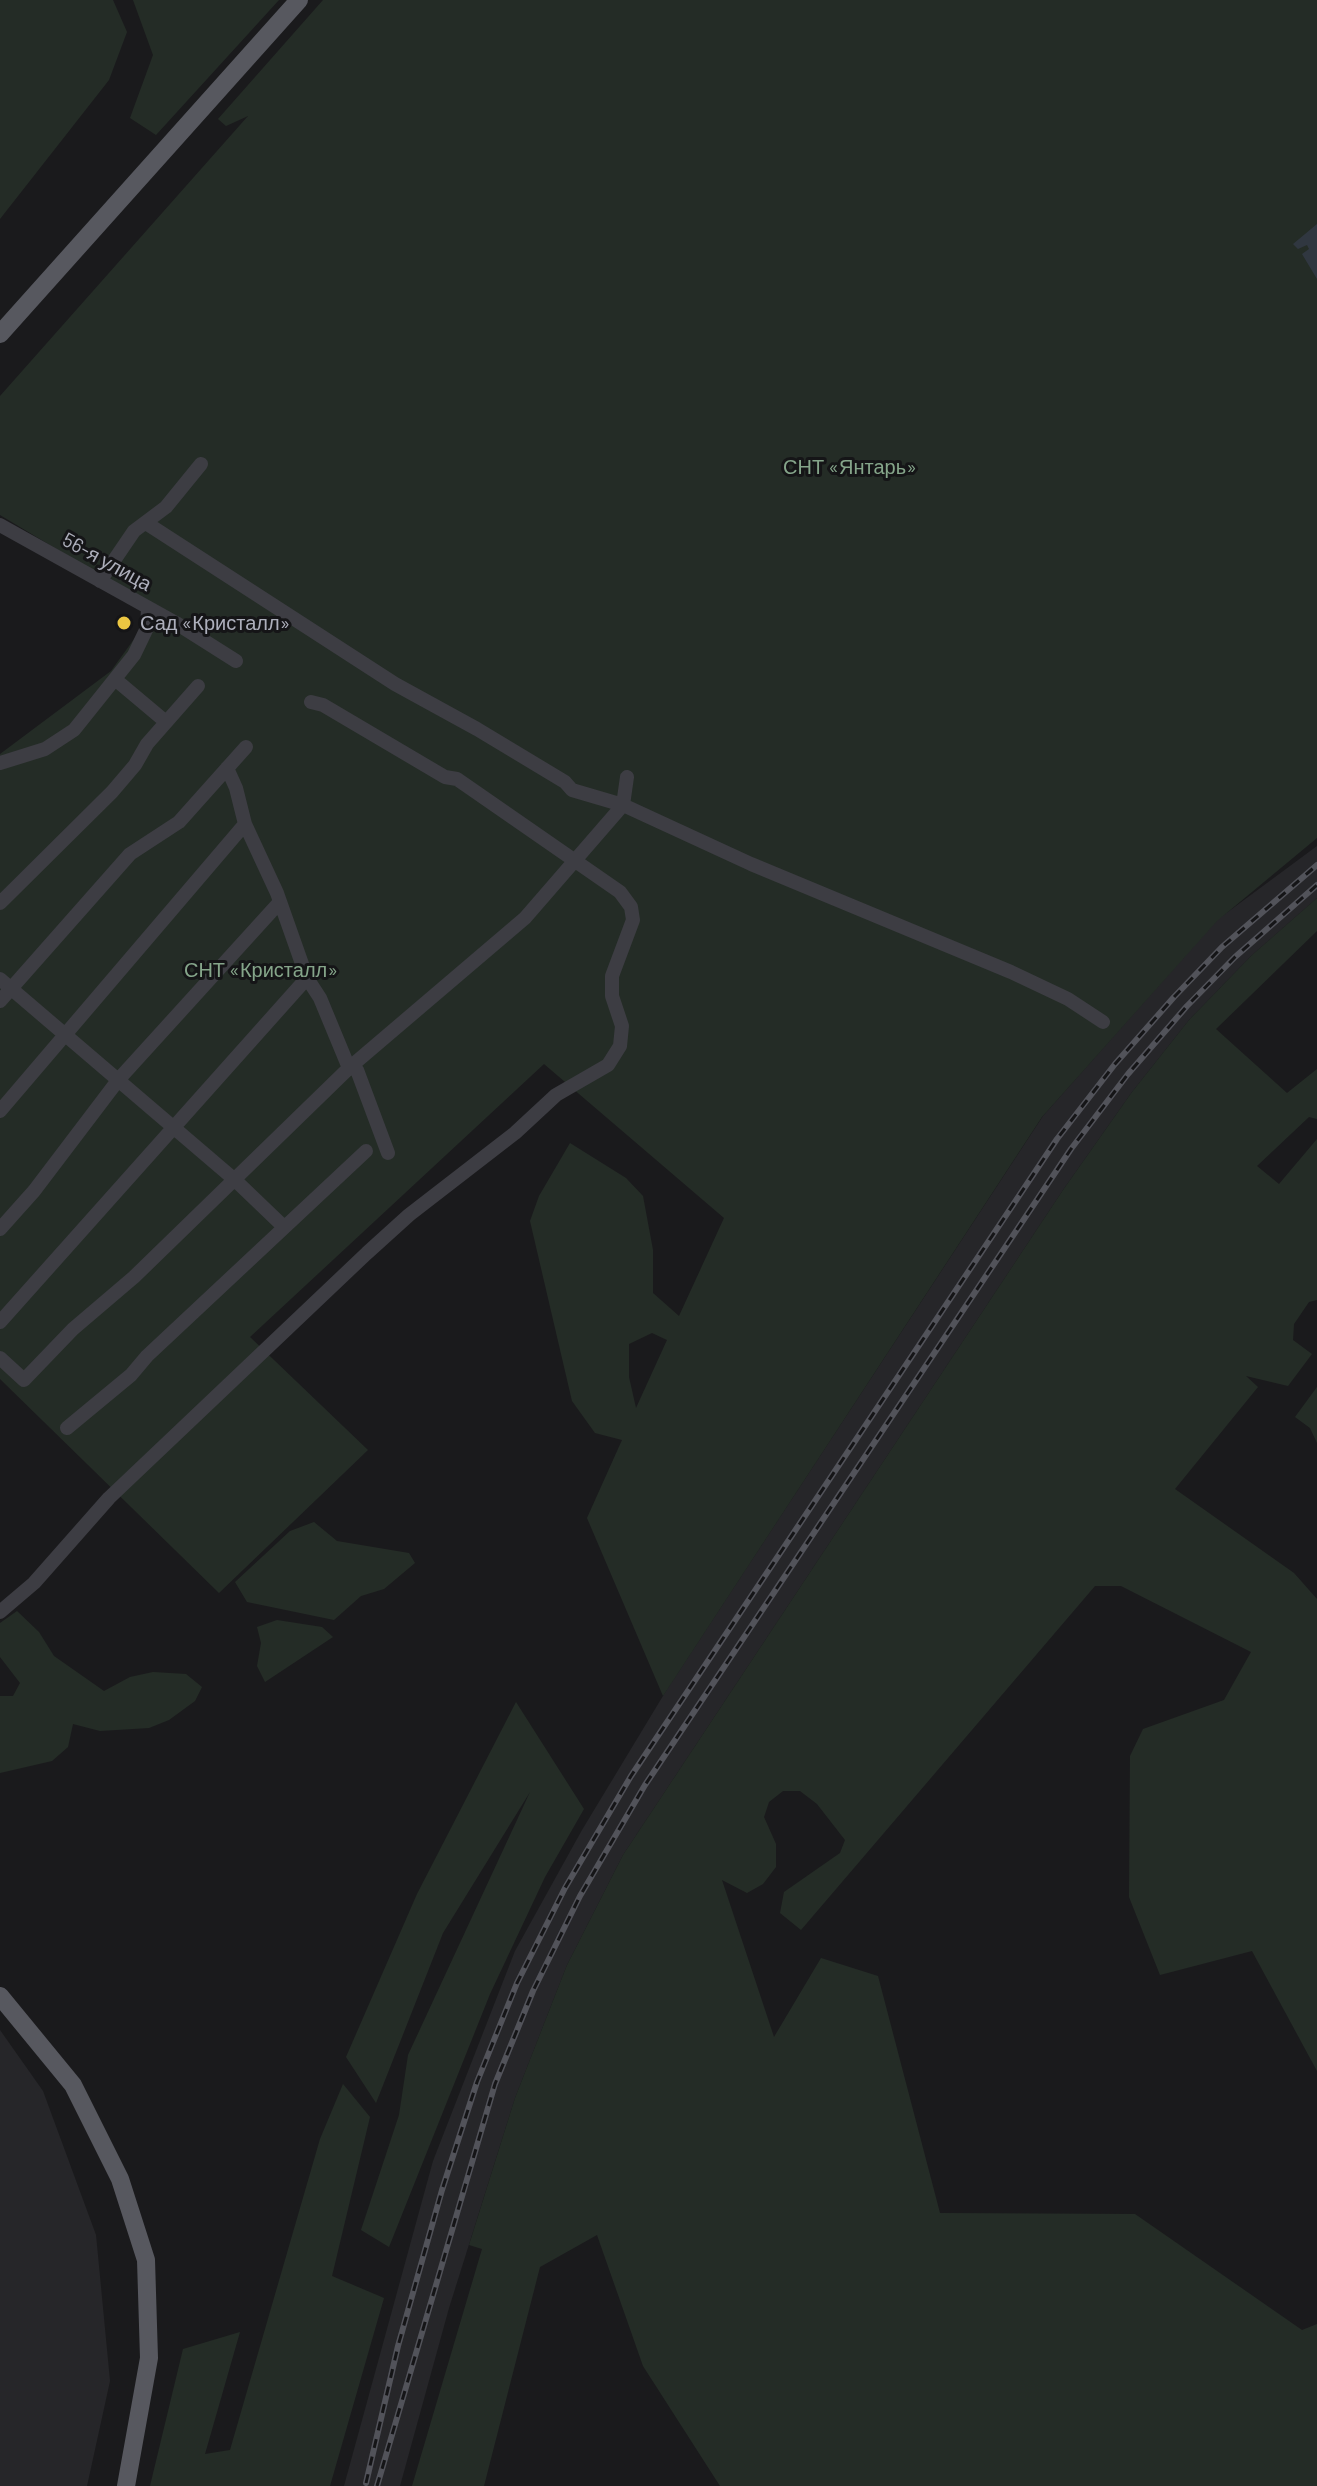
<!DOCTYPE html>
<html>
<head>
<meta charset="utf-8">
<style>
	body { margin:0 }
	canvas { display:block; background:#1a1a1c }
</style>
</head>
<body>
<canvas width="1317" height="2486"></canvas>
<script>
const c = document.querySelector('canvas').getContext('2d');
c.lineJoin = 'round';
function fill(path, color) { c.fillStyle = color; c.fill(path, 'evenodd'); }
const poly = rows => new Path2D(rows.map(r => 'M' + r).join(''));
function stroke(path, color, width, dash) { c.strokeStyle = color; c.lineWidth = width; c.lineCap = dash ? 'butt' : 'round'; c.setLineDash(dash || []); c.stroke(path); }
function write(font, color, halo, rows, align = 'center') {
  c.font = font + ' Barlow,sans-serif'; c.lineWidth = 6; c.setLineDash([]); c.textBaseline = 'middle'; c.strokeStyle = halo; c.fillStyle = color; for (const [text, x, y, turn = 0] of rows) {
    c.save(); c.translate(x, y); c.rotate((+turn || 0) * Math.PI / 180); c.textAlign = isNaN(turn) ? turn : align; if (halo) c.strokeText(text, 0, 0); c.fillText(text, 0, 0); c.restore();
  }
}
fill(poly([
	[1317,846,1317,898,1251,956,1189,1020,1132,1092,1063,1190,623,1855,567,1965,515,2098,449,2308,400,2486,344,2486,433,2161,515,1951,582,1830,666,1691,1043,1116,1217,920],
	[0,2030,43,2091,96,2235,110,2381,87,2486,0,2486]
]), '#262629');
fill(poly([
	[0,0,113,0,127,32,109,80,0,219],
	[133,0,279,0,156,135,130,118,153,55],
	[323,0,1317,0,1317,838,1217,921,1042,1117,663,1696,587,1518,622,1440,595,1433,572,1401,530,1221,539,1196,570,1143,626,1178,643,1196,653,1250,653,1293,679,1316,724,1218,544,1064,250,1337,368,1450,219,1593,0,1379,0,754,111,671,142,628,163,613,0,515,0,396,248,116,226,126,218,119],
	[652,1333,667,1340,636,1408,629,1377,629,1344],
	[1317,898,1317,931,1216,1029,1287,1093,1317,1069,1317,1119,1309,1117,1257,1166,1279,1184,1317,1139,1317,1300,1309,1302,1294,1324,1293,1340,1312,1354,1288,1386,1246,1376,1258,1387,1175,1489,1294,1573,1317,1599,1317,2071,1252,1951,1160,1975,1129,1897,1130,1756,1143,1729,1224,1700,1251,1652,1121,1586,1095,1586,801,1930,780,1913,784,1892,840,1853,845,1840,817,1804,800,1791,783,1791,769,1802,764,1817,776,1844,776,1867,763,1884,747,1893,722,1880,774,2037,821,1958,878,1976,940,2213,1135,2214,1302,2330,1317,2324,1317,2486,720,2486,643,2366,597,2235,540,2267,484,2486,412,2486,482,2249,469,2245,515,2098,567,1965,623,1855,1063,1190,1132,1092,1189,1020,1251,956],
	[1317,1387,1317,1443,1310,1428,1295,1417],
	[314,1522,337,1541,409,1553,415,1563,384,1589,361,1596,334,1620,247,1602,235,1582,290,1531],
	[17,1611,39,1632,54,1656,104,1691,130,1677,153,1672,186,1674,202,1687,195,1701,169,1720,149,1728,100,1731,73,1724,68,1747,52,1761,0,1773,0,1696,13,1696,20,1683,0,1657,0,1623],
	[277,1620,322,1627,333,1637,265,1682,257,1666,261,1643,257,1627],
	[516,1702,584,1809,545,1877,490,1994,389,2247,361,2230,399,2115,408,2055,530,1792,443,1933,376,2103,346,2057,417,1894],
	[343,2084,370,2117,332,2276,384,2298,330,2486,150,2486,183,2349,240,2332,205,2454,230,2450,320,2139]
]), '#242c26');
fill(poly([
	[1317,224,1317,279,1302,254,1309,249,1307,245,1298,249,1293,244]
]), '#303740');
stroke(poly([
	[146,523,395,684,477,729,565,782,572,790,623,805,751,864,1011,972,1068,999,1103,1022],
	[0,525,176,623,236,661],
	[100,581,134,531,166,507,201,464],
	[116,680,166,722],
	[0,763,45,749,74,730,134,655,147,628,148,608],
	[227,768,236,788,245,824,277,893,307,978,320,998,349,1068,357,1070,388,1153],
	[0,903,112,792,135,765,147,744,198,686],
	[0,979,235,1180,284,1227],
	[0,1001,130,854,179,822,246,747],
	[0,1111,245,824],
	[0,1229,34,1191,119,1079,278,904],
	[0,1322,307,978],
	[0,1358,24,1380,73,1329,134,1277,349,1068,525,918,623,805,627,777],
	[67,1428,131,1375,147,1356,366,1151],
	[0,1612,34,1583,109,1498,367,1253,409,1215,515,1133,556,1095,608,1065,620,1046,622,1026,612,996,612,976,633,920,631,907,620,892,457,779,445,777,323,705,311,702]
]), '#3d3d43', 14);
stroke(poly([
	[0,334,299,0],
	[0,1996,73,2085,120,2179,146,2260,149,2358,126,2486]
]), '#57585f', 18);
const rail = poly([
	[366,2483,398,2346,442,2190,477,2082,517,1983,565,1888,631,1776,1057,1139,1115,1064,1174,997,1222,947,1317,865],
	[377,2486,495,2084,533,1991,580,1896,645,1785,1071,1149,1128,1074,1187,1006,1235,957,1317,885]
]);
stroke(rail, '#52535a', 6);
stroke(rail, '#151517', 3, [9]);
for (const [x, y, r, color] of [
	[124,623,8,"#ecc742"]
]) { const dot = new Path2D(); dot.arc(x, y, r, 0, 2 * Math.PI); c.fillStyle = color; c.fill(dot); stroke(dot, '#151517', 3); }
write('20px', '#85a58a', '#151517', [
	["СНТ «Янтарь»",850,467],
	["СНТ «Кристалл»",261,970]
]);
write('20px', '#adafbb', '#151517', [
	["56-я улица",107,562,29]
]);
write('20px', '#adafbb', '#151517', [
	["Сад «Кристалл»",140,623]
], 'left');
</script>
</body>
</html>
